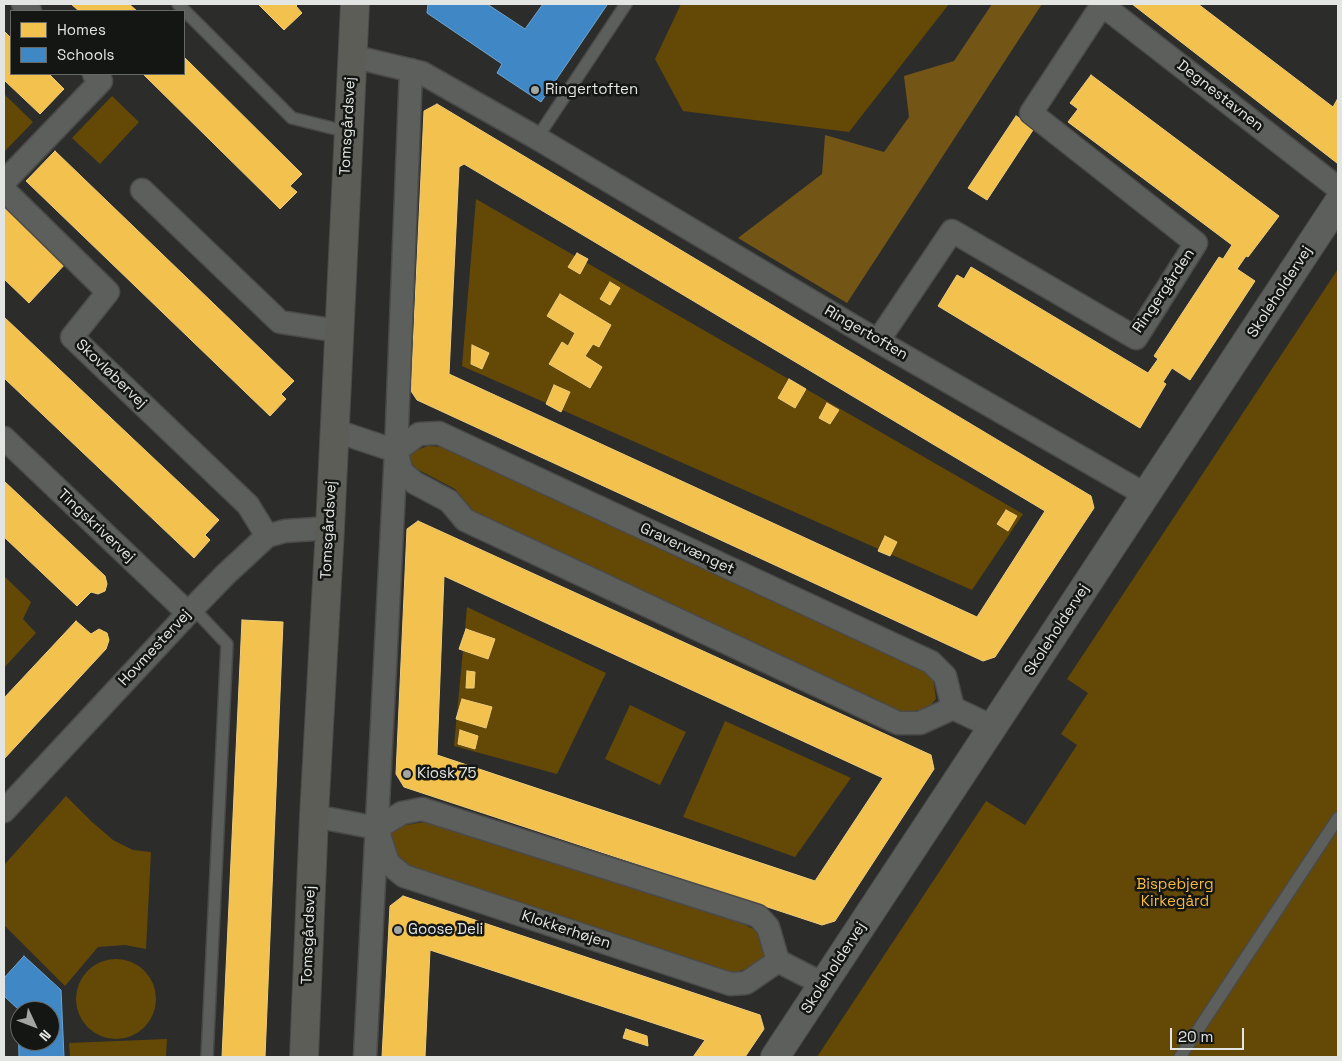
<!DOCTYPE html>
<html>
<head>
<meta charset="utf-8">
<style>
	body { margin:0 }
	#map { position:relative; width:1342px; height:1061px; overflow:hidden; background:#2c2d2b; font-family:"Space Grotesk",sans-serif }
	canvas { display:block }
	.frame { position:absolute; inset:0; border:5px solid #e3e5e2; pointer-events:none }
	.legend { position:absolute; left:10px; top:10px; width:175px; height:65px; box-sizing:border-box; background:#141614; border:1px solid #676966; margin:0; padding:6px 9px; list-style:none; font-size:15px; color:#e3e5e2 }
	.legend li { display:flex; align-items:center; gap:10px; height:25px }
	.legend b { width:25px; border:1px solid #676966 }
	.north { position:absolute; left:10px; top:1001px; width:50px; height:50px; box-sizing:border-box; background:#141614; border:1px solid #676966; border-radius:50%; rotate:133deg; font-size:14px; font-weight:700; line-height:20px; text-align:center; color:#e3e5e2 }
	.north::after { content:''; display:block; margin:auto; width:18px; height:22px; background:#a3a5a2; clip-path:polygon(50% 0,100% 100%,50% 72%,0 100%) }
	.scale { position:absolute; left:1170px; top:1028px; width:74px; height:22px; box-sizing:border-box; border:2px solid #e3e5e2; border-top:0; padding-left:6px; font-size:15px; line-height:18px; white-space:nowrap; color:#e3e5e2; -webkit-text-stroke:4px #141614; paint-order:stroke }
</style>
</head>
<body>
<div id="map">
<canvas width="1342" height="1061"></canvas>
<div class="frame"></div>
<ul class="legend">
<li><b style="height:14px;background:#f2c14e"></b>Homes</li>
<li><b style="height:14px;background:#3f88c5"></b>Schools</li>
</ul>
<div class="north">N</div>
<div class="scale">20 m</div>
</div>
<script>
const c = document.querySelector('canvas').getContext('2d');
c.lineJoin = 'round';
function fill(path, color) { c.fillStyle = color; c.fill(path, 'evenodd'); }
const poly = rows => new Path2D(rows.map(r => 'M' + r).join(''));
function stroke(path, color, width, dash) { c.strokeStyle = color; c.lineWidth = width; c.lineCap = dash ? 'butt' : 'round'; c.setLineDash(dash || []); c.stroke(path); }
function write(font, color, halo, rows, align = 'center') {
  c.font = font + ' "Space Grotesk",sans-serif'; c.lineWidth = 5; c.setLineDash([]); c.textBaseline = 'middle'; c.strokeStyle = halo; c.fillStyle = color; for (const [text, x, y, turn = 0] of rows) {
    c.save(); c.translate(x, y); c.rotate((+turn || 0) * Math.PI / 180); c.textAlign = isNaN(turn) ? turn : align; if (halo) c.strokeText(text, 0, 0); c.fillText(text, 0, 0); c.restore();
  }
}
fill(poly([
	[681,4,949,4,849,132,683,111,655,59],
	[4,94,33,122,4,152],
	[112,96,139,122,100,164,72,138],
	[476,199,1023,514,972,590,462,366],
	[1338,269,1338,1057,817,1057,986,801,1025,825,1077,745,1061,734,1088,693,1067,679],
	[427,446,444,447,922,666,933,677,936,699,926,710,901,712,476,514,455,489,417,469,404,456],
	[4,576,31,602,23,619,36,633,4,668],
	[467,607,606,673,557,774,454,746],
	[630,705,686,732,660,785,605,759],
	[725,721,851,778,795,857,683,817],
	[66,796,91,821,113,840,133,850,151,852,146,949,125,945,98,947,65,986,4,925,4,865],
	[425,822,741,923,757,931,766,954,755,965,732,974,412,869,399,857,388,834,406,825],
	'76 999a40 40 0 1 1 80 0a40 40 0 1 1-80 0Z',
	[167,1039,166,1057,70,1057,69,1043]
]), '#644806');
fill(poly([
	[992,4,1042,4,847,303,738,238,822,174,825,135,884,152,909,117,904,76,954,61]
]), '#735516');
const homes = poly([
	[71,4,129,4,137,11,79,11,71,4],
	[258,4,298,4,296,6,302,13,284,30,258,4],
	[1132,4,1198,4,1333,107,1338,98,1338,161,1337,163,1132,4],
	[4,31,11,38,11,74,49,74,64,89,40,114,4,80,4,31],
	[184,57,302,174,290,186,297,192,280,209,143,74,184,74,184,57],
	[1091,75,1279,216,1248,257,1246,256,1237,269,1255,281,1190,380,1172,368,1163,382,1166,384,1140,428,938,306,957,275,964,279,971,267,1148,373,1158,359,1154,356,1219,257,1223,259,1232,245,1068,122,1078,109,1070,103,1091,75],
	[437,104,1091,496,1094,508,995,657,983,661,417,400,411,391,424,111,437,104],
	[464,164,1045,511,977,617,449,374,459,167,464,164],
	[1016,116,1035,127,987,200,968,188,1016,116],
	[55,151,294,381,281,394,286,399,270,416,26,181,55,151],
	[4,204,67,262,29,303,4,279,4,204],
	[577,253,588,259,580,274,568,267,577,253],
	[610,282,620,288,610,305,600,299,610,282],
	[560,294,611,325,599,347,593,344,585,356,602,367,590,388,549,364,562,342,568,346,575,333,547,316,560,294],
	[4,317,219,520,205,535,210,540,194,558,4,378,4,317],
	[472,345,489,353,482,369,471,364,472,345],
	[789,379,806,389,795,408,778,398,789,379],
	[554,385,570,392,561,412,546,404,554,385],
	[827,403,839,410,830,424,819,418,827,403],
	[4,481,105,576,107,584,105,591,98,594,91,592,77,606,4,537,4,481],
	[1006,510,1017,516,1008,531,997,524,1006,510],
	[418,521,931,755,934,769,835,921,822,925,404,787,396,774,407,529,418,521],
	[444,576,883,778,815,881,437,755,444,576],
	[885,536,897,542,890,556,878,551,885,536],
	[242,620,283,622,265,1057,222,1057,242,620],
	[76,621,91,634,99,629,107,633,109,640,106,649,4,759,4,698,76,621],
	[466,629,495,639,488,659,459,649,466,629],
	[467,671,475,672,474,688,466,688,467,671],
	[462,699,492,707,486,728,456,719,462,699],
	[460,730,478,736,475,749,458,744,460,730],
	[403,896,760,1015,764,1029,745,1057,693,1057,705,1040,430,950,425,1057,382,1057,390,906,403,896],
	[626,1029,647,1036,648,1046,623,1038,626,1029]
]);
fill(homes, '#f2c14e');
stroke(homes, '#eecc7a', 1);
const schools = poly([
	[428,4,487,4,525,29,543,4,605,4,607,5,541,102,497,73,502,64,427,13,428,4],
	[24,956,61,990,64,1057,19,1057,18,1009,4,996,4,978,24,956],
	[20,1011,50,1011,50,1041,20,1041,20,1011]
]);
fill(schools, '#3f88c5');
stroke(schools, '#70a4ce', 1);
const service = poly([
	[178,4,292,118,348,132],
	[537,138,626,4],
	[193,608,227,644,207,1057],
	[1180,1057,1338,818]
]);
const minor = poly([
	[23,4,30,11],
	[1101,4,1338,188],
	[351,56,422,73,537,138,878,341,1146,495],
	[4,182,101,81,94,74],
	[4,190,108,292,72,337,248,505,267,536],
	[142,190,280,322,339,331],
	[878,341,952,231,1136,338,1196,243,1031,113,1102,5],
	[333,430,396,451,402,472,415,483,449,501,465,520,898,723,920,723,953,708,993,727],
	[4,438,188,613],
	[396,451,419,434,439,433,931,662,945,676,953,708],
	[4,811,193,608,226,574,267,536,285,531,330,528],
	[314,816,377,828,388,863,404,876,730,984,746,983,778,961,823,984],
	[377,828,402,813,422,809,758,916,768,927,778,961],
	[365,1057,396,451,411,70]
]);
const tertiary = poly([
	[775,1057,1338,203]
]);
const primary = poly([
	[304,1057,314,816,330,528,355,4]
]);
stroke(service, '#4a4b49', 14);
stroke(minor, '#4a4b49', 25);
stroke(tertiary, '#4a4b49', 30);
stroke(primary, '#4a4b49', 30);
stroke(service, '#5d5f5d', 11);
stroke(minor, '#5d5f5d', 22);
stroke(tertiary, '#5d5f5d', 28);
stroke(primary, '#5c5d57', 28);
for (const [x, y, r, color] of [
	[535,90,5,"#a3a5a2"],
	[407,774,5,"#a3a5a2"],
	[398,930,5,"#a3a5a2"]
]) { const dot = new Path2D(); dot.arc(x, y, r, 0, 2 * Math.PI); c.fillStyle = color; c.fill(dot); stroke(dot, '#141614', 2); }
write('15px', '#e3e5e2', '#141614', [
	["Ringertoften",545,90],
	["Kiosk 75",417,774],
	["Goose Deli",408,930]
], 'left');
write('15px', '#e3e5e2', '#141614', [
	["Degnestavnen",1220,96,38],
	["Tomsgårdsvej",348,126,-87],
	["Ringergården",1164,291,-56],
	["Skoleholdervej",1280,292,-57],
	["Ringertoften",866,333,30],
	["Skovløbervej",111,374,44],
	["Tingskrivervej",96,526,43],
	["Tomsgårdsvej",329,530,-87],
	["Gravervænget",687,549,25],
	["Skoleholdervej",1057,630,-57],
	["Hovmestervej",155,648,-47],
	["Klokkerhøjen",566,930,18],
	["Tomsgårdsvej",309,935,-88],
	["Skoleholdervej",834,968,-57]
]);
write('15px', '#f7b940', '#141614', [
	["Bispebjerg",1175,885],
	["Kirkegård",1175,902]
]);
</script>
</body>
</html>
